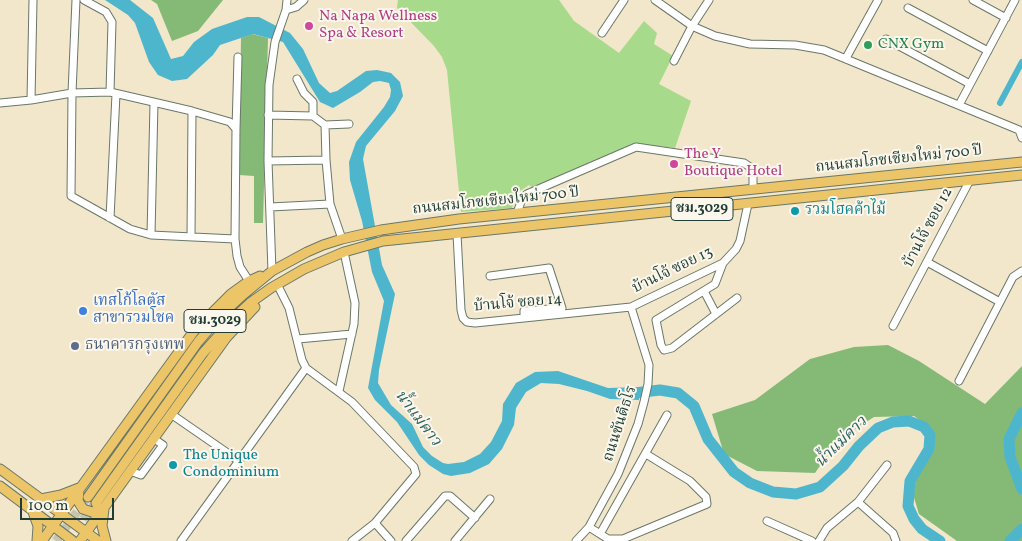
<!DOCTYPE html>
<html>
<head>
<meta charset="utf-8">
<style>
	body { margin:0 }
	#map { position:relative; width:1022px; height:541px; overflow:hidden; background:#f2e6cb; font-family:Vollkorn,serif }
	canvas { display:block }
	.scale { position:absolute; left:20px; top:498px; width:94px; height:22px; box-sizing:border-box; border:2px solid #1f3d34; border-top:0; padding-left:6px; font-size:15px; line-height:18px; white-space:nowrap; color:#1f3d34; -webkit-text-stroke:4px #fbf7ec; paint-order:stroke }
</style>
</head>
<body>
<div id="map">
<canvas width="1022" height="541"></canvas>
<div class="scale">100 m</div>
</div>
<script>
const c = document.querySelector('canvas').getContext('2d');
c.lineJoin = 'round';
function fill(path, color) { c.fillStyle = color; c.fill(path, 'evenodd'); }
const poly = rows => new Path2D(rows.map(r => 'M' + r).join(''));
function stroke(path, color, width, dash) { c.strokeStyle = color; c.lineWidth = width; c.lineCap = dash ? 'butt' : 'round'; c.setLineDash(dash || []); c.stroke(path); }
function write(font, color, halo, rows, align = 'center') {
  c.font = font + ' Vollkorn,"Noto Serif Thai",serif'; c.lineWidth = 4; c.setLineDash([]); c.textBaseline = 'middle'; c.strokeStyle = halo; c.fillStyle = color; for (const [text, x, y, turn = 0] of rows) {
    c.save(); c.translate(x, y); c.rotate((+turn || 0) * Math.PI / 180); c.textAlign = isNaN(turn) ? turn : align; if (halo) c.strokeText(text, 0, 0); c.fillText(text, 0, 0); c.restore();
  }
}
fill(poly([
	[398,0,559,0,574,21,619,53,644,21,657,33,654,44,673,56,659,84,691,101,675,148,636,144,624,148,533,188,529,185,517,193,512,208,461,212,447,70,442,57,434,46,397,8]
]), '#a7da8a');
fill(poly([
	[151,0,223,0,198,31,172,41,157,4],
	[252,34,268,38,263,223,254,223,254,176,239,175,241,38],
	[888,345,919,361,985,404,1022,366,1022,541,957,541,919,514,912,491,918,475,933,448,931,428,914,416,874,417,838,440,815,473,757,471,724,454,712,414,755,400,810,359,854,347]
]), '#85ba76');
fill(poly([
	[105,0,130,0,153,18,171,59,183,56,194,42,212,29,247,17,259,17,290,33,303,49,319,83,330,93,337,91,366,71,377,70,391,73,400,82,403,96,395,111,366,146,363,159,382,265,395,294,379,370,378,383,391,405,412,424,423,447,432,456,443,463,448,464,464,462,480,454,491,442,502,421,503,404,516,383,535,372,558,371,608,388,641,387,639,400,610,399,587,391,559,384,541,383,526,392,516,408,514,425,502,449,489,464,470,473,451,476,443,474,429,465,419,455,397,422,375,400,368,388,384,301,372,272,362,221,350,180,349,162,356,142,384,107,390,97,391,90,389,83,380,81,373,82,360,92,333,108,320,102,283,42,253,34,220,45,213,55,187,79,172,81,158,75,149,62,135,23,128,15]
]), '#4eb6cc');
stroke(poly([
	[1000,103,1022,62]
]), '#4eb6cc', 6);
stroke(poly([
	[626,394,660,390,678,393,694,406,708,439,734,472,750,483,773,492,796,494,820,487,843,466,859,446,878,428,893,422,909,421,924,427,930,435,929,449,910,481,908,506,914,519,922,529,940,541],
	[1022,413,1009,439,1010,457,1022,489],
	[1010,541,1022,529]
]), '#4eb6cc', 11);
stroke(poly([
	[56,541,88,497],
	[67,541,94,505]
]), '#c8c4ad', 9, [9, 4.5]);
const minor = poly([
	[76,0,72,93,71,196,130,229,151,235,235,239],
	[84,0,106,12,112,22,110,92],
	[655,0,692,26,715,36,750,44,795,45,824,50,1019,130,1022,138],
	[973,0,1006,18],
	[908,8,988,51],
	[286,10,296,7,304,0],
	[602,33,624,0],
	[886,39,970,84],
	[846,58,878,0],
	[674,61,692,26,709,0],
	[297,79,304,93,313,102,313,116],
	[31,100,33,0],
	[0,103,31,100,72,93,110,92,192,111,230,122,236,129,235,239,237,256,240,267,249,281],
	[959,105,1015,0],
	[268,115,313,116,325,125,326,160,330,204,342,239],
	[325,125,349,124],
	[236,129,238,57],
	[268,161,326,160],
	[270,207,330,204],
	[517,213,522,199,527,194,636,147,744,163,750,167,753,175,753,189],
	[110,218,116,94],
	[457,234,461,310,463,318,467,322,475,323,524,318,631,307,723,263,736,249,740,241,748,204],
	[151,235,154,103],
	[191,237,192,111],
	[927,262,1000,302],
	[723,263,715,284,656,320,661,345,664,350,672,348,737,298],
	[272,271,268,161,269,85,275,42,286,10,287,0],
	[490,276,549,268,562,308,524,311,524,318],
	[277,284,289,308,302,360,306,368,352,402,414,467,416,474,375,523,352,541],
	[704,291,716,314],
	[893,326,970,180],
	[298,339,352,334],
	[959,381,1013,277,1022,271],
	[339,391,354,324,355,303,344,252],
	[171,414,239,461],
	[130,471,141,475,163,445,153,438],
	[858,502,893,533,896,541],
	[767,521,812,541],
	[375,523,391,541],
	[589,527,608,539,623,539,707,504,706,497,690,481,646,454],
	[600,534,667,415],
	[181,541,306,368],
	[406,541,445,496,450,496,475,518],
	[455,541,490,499],
	[576,541,589,527,618,474,638,424,644,402,648,384,649,365,631,307],
	[819,541,827,528,858,502,887,465]
]);
const major = poly([
	[0,469,98,541],
	[0,486,73,541],
	[79,490,78,501,83,509,92,512,103,508],
	[88,497,198,342,221,315,244,294,272,271,307,252,323,245,342,239,381,230,459,219,1022,162],
	[41,499,61,495,79,488],
	[96,503,203,353,236,316,250,303,271,288,304,269,344,252,383,241,1022,175],
	[104,509,102,526,106,541],
	[33,512,38,526,37,541],
	[42,541,194,331,231,294,249,281,260,276],
	[80,541,226,338,255,307]
]);
stroke(minor, '#697869', 9);
stroke(major, '#697869', 11);
stroke(minor, '#fff', 7);
stroke(major, '#edc569', 9);
for (const [x, y, r, color] of [
	[309,26,5,"#d1479c"],
	[868,45,5,"#2e9e5b"],
	[674,164,5,"#d1479c"],
	[795,211,5,"#0f9aa8"],
	[83,311,5,"#3f7fe0"],
	[75,346,5,"#5c6f8a"],
	[173,465,5,"#0f9aa8"]
]) { const dot = new Path2D(); dot.arc(x, y, r, 0, 2 * Math.PI); c.fillStyle = color; c.fill(dot); stroke(dot, '#fbf7ec', 2); }
for (const [x, y, w] of [
	[702,209,62],
	[215,321,62]
]) { const box = new Path2D(); box.roundRect(x - w / 2, y - 11.5, w, 23, 4); c.fillStyle = '#fbf7ec'; c.fill(box); stroke(box, '#1f3d34', 1); }
write('bold 14px', '#1f3d34', null, [
	["ชม.3029",702,209],
	["ชม.3029",215,321]
]);
write('15px', '#b23c85', '#fbf7ec', [
	["Na Napa Wellness",319,17],
	["Spa & Resort",319,34],
	["The Y",684,155],
	["Boutique Hotel",684,172]
], 'left');
write('15px', '#27864d', '#fbf7ec', [
	["CNX Gym",878,45]
], 'left');
write('15px', '#1f3d34', '#fbf7ec', [
	["ถนนสมโภชเชียงใหม่ 700 ปี",899,160,-6],
	["ถนนสมโภชเชียงใหม่ 700 ปี",496,202,-6],
	["บ้านโจ้ ซอย 12",929,228,-62],
	["บ้านโจ้ ซอย 13",673,271,-26],
	["บ้านโจ้ ซอย 14",518,304,-5],
	["ถนนขันติธโร",621,424,-72]
]);
write('15px', '#0d838f', '#fbf7ec', [
	["รวมโฮคค้าไม้",805,211],
	["The Unique",183,456],
	["Condominium",183,473]
], 'left');
write('15px', '#366cbe', '#fbf7ec', [
	["เทสโก้โลตัส",93,302],
	["สาขารวมโชค",93,319]
], 'left');
write('15px', '#4e5e75', '#fbf7ec', [
	["ธนาคารกรุงเทพ",85,346]
], 'left');
write('italic 16px', '#2d6162', '#fbf7ec', [
	["น้ำแม่คาว",417,419,53],
	["น้ำแม่คาว",842,443,-44]
]);
</script>
</body>
</html>
